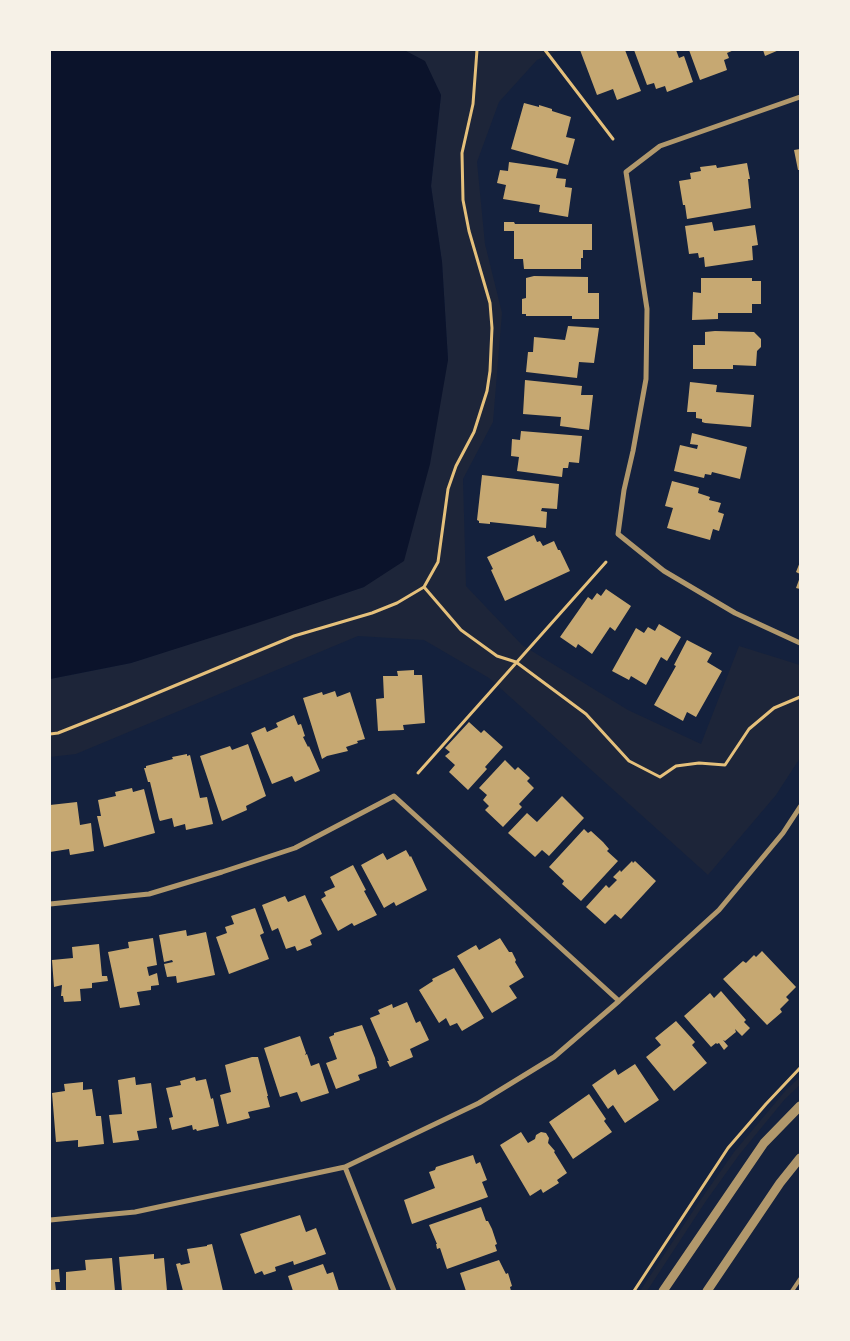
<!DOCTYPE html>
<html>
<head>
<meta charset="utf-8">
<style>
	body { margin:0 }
	#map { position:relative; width:850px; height:1341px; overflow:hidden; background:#14213d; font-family:"Sofia Sans Condensed",sans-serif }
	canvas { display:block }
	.frame { position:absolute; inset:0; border:51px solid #f6f1e7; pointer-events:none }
</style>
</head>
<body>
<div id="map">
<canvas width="850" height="1341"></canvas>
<div class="frame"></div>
</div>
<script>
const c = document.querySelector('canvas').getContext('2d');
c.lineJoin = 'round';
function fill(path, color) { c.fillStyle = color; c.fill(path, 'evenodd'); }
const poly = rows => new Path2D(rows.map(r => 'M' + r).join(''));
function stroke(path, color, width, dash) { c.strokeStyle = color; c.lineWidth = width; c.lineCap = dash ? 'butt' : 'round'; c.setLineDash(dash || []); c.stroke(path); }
fill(poly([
	[404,50,561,50,537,60,499,102,477,162,485,244,502,313,493,422,463,479,466,586,522,645,628,710,701,744,739,646,800,665,800,758,776,795,708,875,489,678,424,640,358,636,76,754,50,757,50,679,131,663,364,587,448,360,442,262,431,186,441,95,425,62],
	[800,1077,800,1085,785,1099,739,1155,706,1201,647,1291,640,1291,697,1205,734,1152,786,1090]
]), '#1d2539');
fill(poly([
	[50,50,404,50,425,61,441,95,431,186,442,262,448,360,430,464,404,561,364,587,254,624,131,663,50,679]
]), '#0b132b');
fill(poly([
	[580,50,625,50,641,91,617,100,613,89,597,95],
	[634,50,676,50,679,58,684,56,693,82,667,92,665,86,656,89,654,83,647,85],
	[689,50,734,50,727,53,729,58,724,60,727,70,700,80],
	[763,50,779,50,765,56],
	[524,103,539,107,539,105,552,109,552,111,571,117,566,137,575,139,568,165,511,149],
	[800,149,800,170,798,170,794,150],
	[509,162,558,169,556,178,566,179,565,187,572,188,568,217,539,212,540,205,503,199,506,185,497,183,500,170,508,171],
	[747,163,750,179,748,179,751,208,687,219,685,205,683,205,679,181,691,179,690,173,701,171,700,167,716,165,717,168],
	[504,222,514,222,515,224,592,224,592,250,583,250,583,258,581,258,581,269,524,269,523,259,514,259,514,231,504,231],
	[712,222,714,231,755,225,758,245,752,246,753,260,705,267,704,257,699,258,698,253,689,254,685,226],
	[534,276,588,277,588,293,599,293,599,319,572,319,572,316,526,316,526,314,522,314,522,299,526,298,526,278],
	[701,278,752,278,752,281,761,281,761,304,752,304,752,313,718,313,718,319,692,320,693,292,701,293],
	[568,326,599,328,594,363,579,362,577,378,526,372,528,352,533,352,534,337,565,340],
	[715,331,754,332,761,339,761,347,757,351,756,366,733,365,733,369,693,369,693,345,705,345,705,332],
	[525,380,582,386,581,395,593,395,589,430,560,426,561,417,523,414],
	[690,382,717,385,716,392,754,395,751,427,705,423,702,422,702,419,696,418,696,412,687,412],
	[521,431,582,436,579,463,569,462,568,468,563,468,562,477,517,471,519,457,511,456,512,439,520,440],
	[692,433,747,447,740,479,712,472,711,475,705,474,704,478,674,471,680,445,697,449,698,445,690,444],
	[482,475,559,484,557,509,542,508,541,511,547,512,546,528,490,522,490,524,479,523,479,521,477,520],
	[672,481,699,488,698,493,710,497,709,500,721,503,718,512,724,514,719,531,713,529,710,540,667,528,673,508,665,506],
	[534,535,537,542,540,541,543,546,554,541,558,550,560,550,570,571,505,601,491,570,493,569,487,557],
	[800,562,800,574,796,572],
	[800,577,800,589,796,588],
	[606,589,631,606,615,631,610,627,592,654,578,644,576,648,560,637,588,597,592,600,597,593,601,596],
	[659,624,681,637,667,661,661,657,646,685,631,676,629,680,612,671,636,628,644,633,648,627,655,631],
	[687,640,712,653,707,662,722,671,696,717,687,712,683,721,654,705,676,666,674,665],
	[414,670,414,675,422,675,425,723,403,725,404,730,378,731,376,699,384,698,383,676,398,676,397,671],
	[335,691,337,697,350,692,365,739,357,741,358,743,346,747,348,751,327,756,322,759,303,698,322,692,323,695],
	[294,715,298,725,301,724,305,736,303,737,308,747,309,746,320,771,295,782,292,776,272,784,251,733,265,727,267,732,278,727,276,723],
	[469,722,481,733,484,730,503,747,485,767,487,769,468,790,449,772,455,765,445,756,450,752,445,748],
	[248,744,266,796,246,806,247,810,222,821,200,756,230,746,232,750],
	[187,754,187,756,190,755,200,798,207,797,213,824,186,830,185,824,174,827,172,818,160,821,159,819,150,782,148,782,144,768,146,768,146,766,173,759,172,757],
	[505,760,515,770,518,767,530,778,527,781,534,788,519,804,522,807,503,827,485,810,489,806,483,800,487,795,479,788],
	[132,788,133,792,144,789,155,833,104,847,97,816,101,816,98,800,116,796,115,792],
	[562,796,584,818,549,856,542,850,535,857,508,833,527,813,537,822],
	[77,802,80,825,91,823,94,851,70,855,69,849,50,852,50,805],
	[584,829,588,833,591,831,603,842,609,849,607,851,618,861,581,901,562,884,564,881,549,867],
	[406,850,410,857,411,856,427,890,396,906,394,902,384,908,361,865,383,853,387,860],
	[632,861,633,863,635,861,656,881,621,919,615,914,605,924,586,907,606,885,609,888,617,880,613,877,620,870,621,872],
	[353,865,366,890,364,891,377,915,354,926,352,923,338,931,321,899,326,896,324,892,335,887,330,877],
	[305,895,322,934,310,940,312,945,297,951,295,946,286,949,278,928,272,931,262,905,285,896,288,902],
	[255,908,264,933,260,935,269,959,229,974,216,937,227,933,225,927,234,924,231,916],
	[186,930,187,936,206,932,215,975,177,983,176,976,167,977,164,964,173,962,172,960,164,962,159,935],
	[153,938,157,965,147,967,149,976,157,973,159,985,151,986,151,990,137,992,140,1005,120,1008,108,952,129,948,128,942],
	[500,938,509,952,512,952,516,960,515,962,524,977,509,986,517,998,492,1013,457,956,476,945,479,950],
	[99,944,102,976,107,976,108,981,92,983,92,988,80,989,81,1001,64,1002,63,996,61,996,62,985,54,987,52,960,73,958,72,947],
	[762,951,796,987,786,997,789,1000,780,1009,782,1012,767,1025,723,979,743,961,746,963,754,955,756,957],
	[454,968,484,1018,462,1031,457,1023,450,1026,446,1018,439,1023,419,990,433,981,432,979],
	[721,991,746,1020,744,1022,750,1028,742,1036,735,1029,736,1032,725,1041,723,1040,728,1046,724,1050,719,1043,717,1044,716,1043,711,1047,684,1016,710,993,714,998],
	[407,1002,416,1023,420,1021,429,1040,410,1049,413,1057,390,1067,387,1061,389,1061,370,1018,380,1014,378,1010,392,1004,393,1008],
	[676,1021,695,1042,692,1045,707,1063,674,1091,646,1057,661,1045,655,1038],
	[362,1025,375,1058,377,1068,358,1075,360,1080,336,1089,326,1063,337,1059,329,1037,334,1035,334,1033],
	[300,1036,306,1053,305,1055,307,1054,311,1066,319,1063,329,1093,301,1102,297,1092,280,1097,264,1048],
	[252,1057,258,1057,268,1096,267,1096,270,1107,248,1112,250,1118,227,1124,220,1095,231,1092,225,1065],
	[635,1064,659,1100,625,1123,613,1105,608,1109,592,1085,615,1069,618,1075],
	[135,1077,136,1085,151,1083,157,1128,137,1131,139,1140,113,1143,109,1115,122,1114,118,1080],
	[195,1077,196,1081,206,1079,211,1099,213,1098,219,1126,197,1131,196,1129,193,1130,192,1125,172,1130,169,1118,173,1117,166,1088,181,1085,180,1081],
	[83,1082,83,1090,92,1089,96,1116,101,1116,104,1144,78,1147,78,1140,56,1142,52,1093,65,1091,64,1084],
	[589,1094,606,1119,604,1121,612,1132,573,1159,549,1122],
	[521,1132,528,1143,535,1139,536,1135,541,1132,546,1133,549,1138,548,1143,555,1151,554,1152,567,1173,557,1180,559,1183,543,1193,541,1189,530,1196,500,1145],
	[473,1155,476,1164,480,1162,487,1180,482,1182,488,1197,412,1224,404,1200,435,1188,429,1172,435,1170,436,1167],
	[481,1207,486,1221,488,1221,492,1229,497,1244,495,1245,497,1251,447,1269,440,1248,437,1249,436,1244,437,1244,429,1225],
	[300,1215,306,1232,316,1228,326,1254,294,1265,293,1261,275,1267,276,1271,264,1275,262,1271,255,1274,240,1234],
	[212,1244,223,1291,183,1291,176,1264,180,1263,181,1265,190,1263,187,1249,207,1246,207,1245],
	[154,1254,154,1259,164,1258,167,1291,122,1291,119,1257],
	[112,1258,115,1291,66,1291,66,1272,86,1270,85,1260],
	[499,1260,506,1274,508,1273,512,1286,510,1287,511,1291,466,1291,460,1273],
	[323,1264,327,1274,333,1272,339,1291,293,1291,288,1276],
	[59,1269,60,1282,55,1282,56,1291,50,1291,50,1270]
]), '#c6a872');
stroke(poly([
	[545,50,613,139],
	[424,587,461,630,497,656,516,662,586,714,629,761,660,777,676,766,699,763,725,765,749,729,774,708,800,697],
	[50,734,58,733,126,706,294,636,372,613,397,603,424,587,438,562,448,489,456,466,474,432,487,391,490,371,492,328,490,303,469,231,463,200,462,153,473,104,477,50],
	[418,773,606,562],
	[634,1291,728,1148,766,1104,800,1068]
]), '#e5c07b', 3);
stroke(poly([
	[792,1291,800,1279]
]), '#b1986c', 4);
stroke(poly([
	[800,97,660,146,626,172,647,309,646,379,633,451,624,490,618,534,664,571,735,613,800,643],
	[50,904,149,894,222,872,295,848,394,796,619,1001],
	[345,1167,394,1291],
	[50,1220,135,1212,345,1167,479,1103,554,1057,619,1001,719,910,783,833,800,807]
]), '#b1986c', 5);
stroke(poly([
	[663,1291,764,1143,800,1106],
	[707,1291,780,1183,800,1158]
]), '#b1986c', 9);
</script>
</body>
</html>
